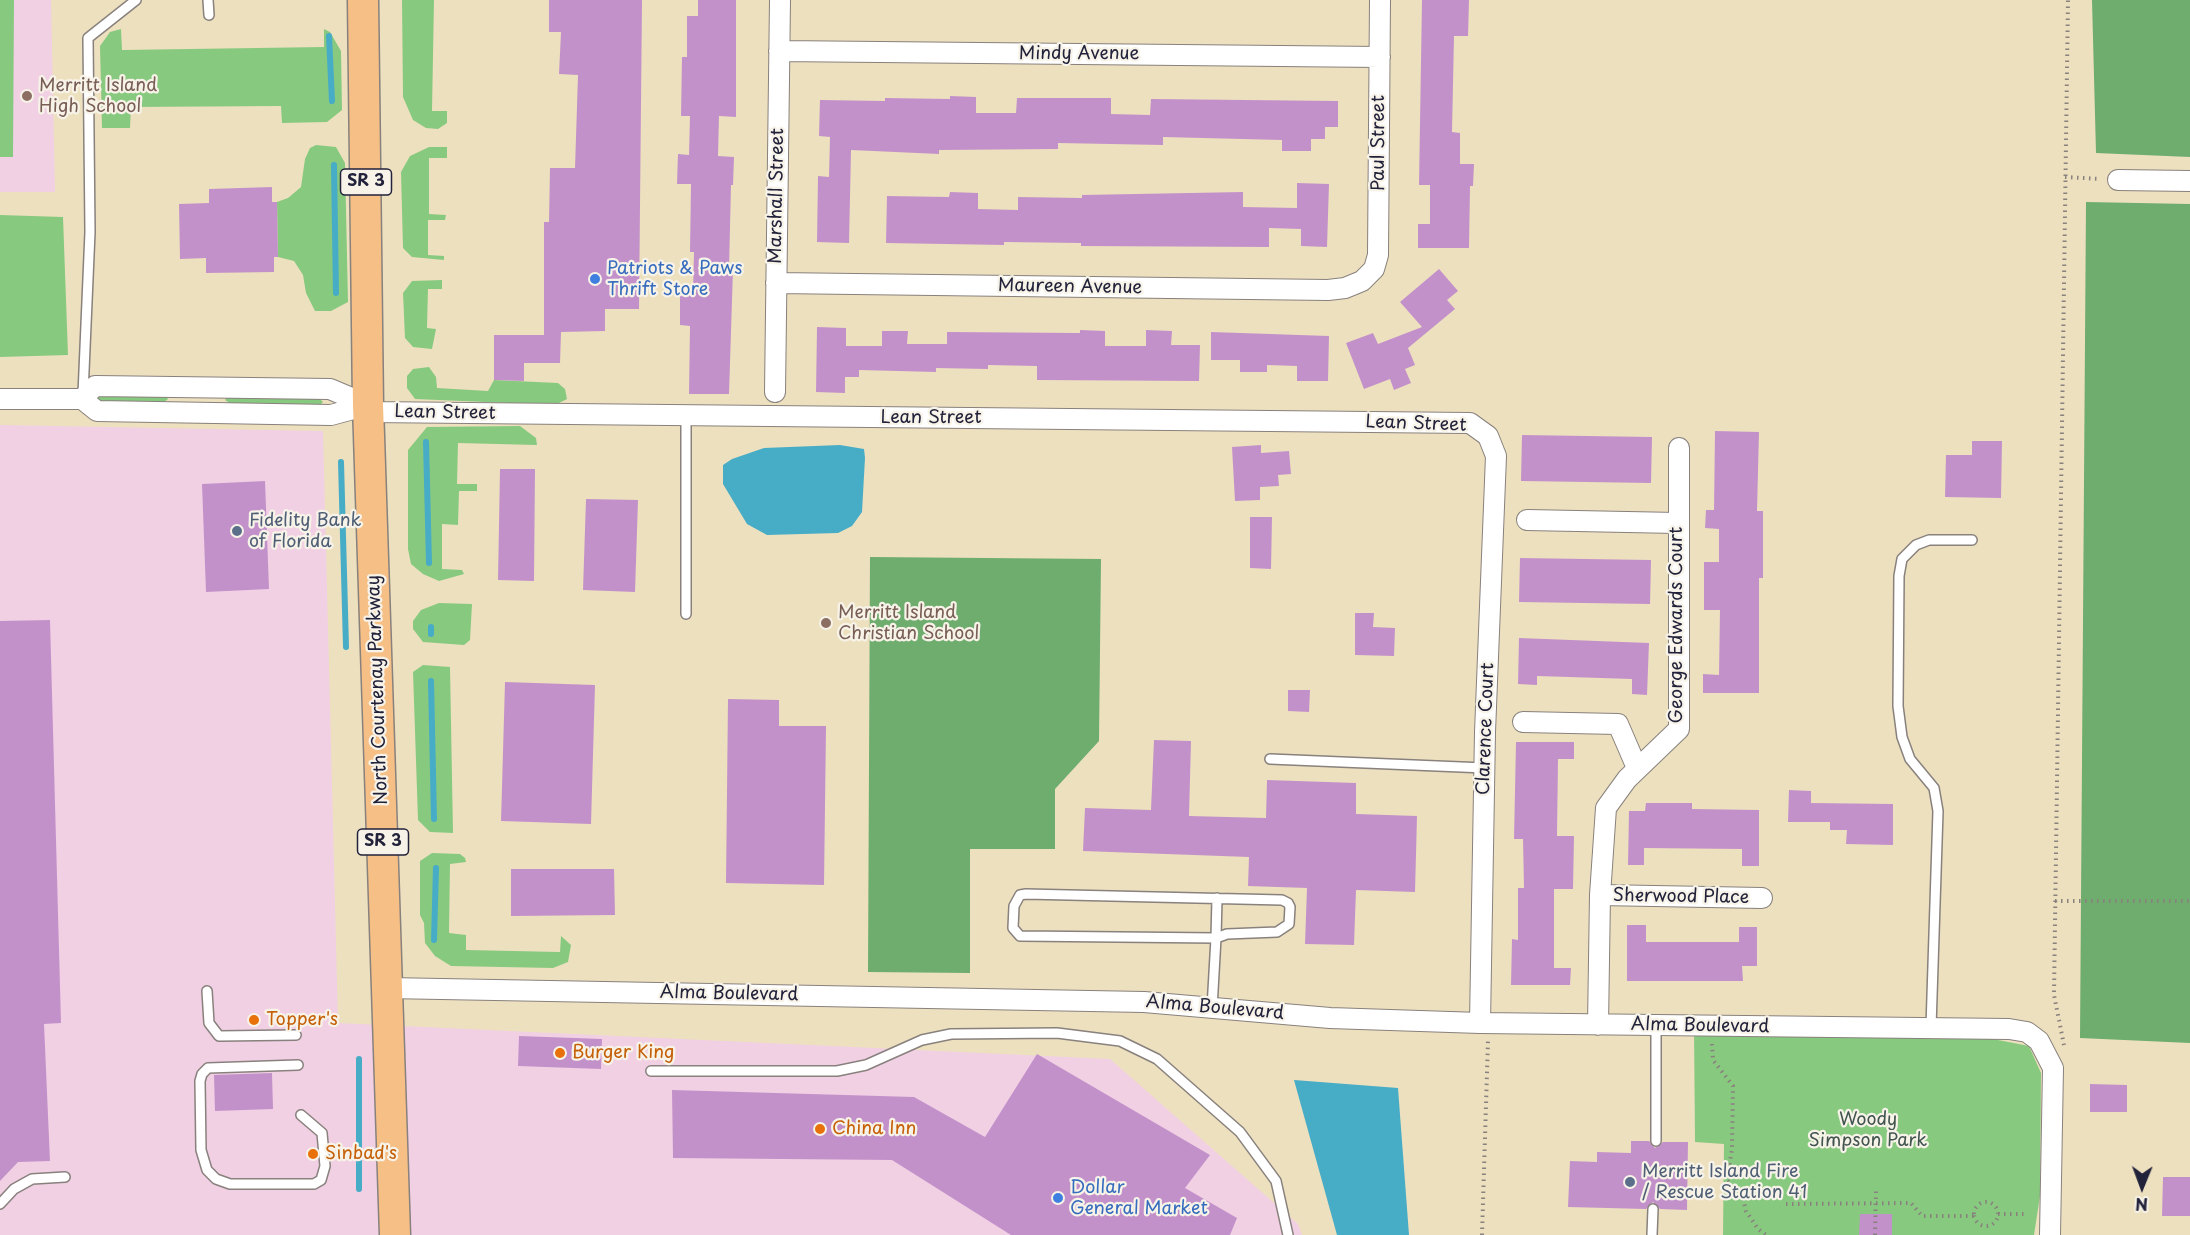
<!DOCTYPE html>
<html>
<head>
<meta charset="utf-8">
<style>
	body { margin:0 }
	#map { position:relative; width:2190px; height:1235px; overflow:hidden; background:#ede0bf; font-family:"Playpen Sans",sans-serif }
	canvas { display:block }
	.north { position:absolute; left:2112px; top:1157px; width:60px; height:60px; -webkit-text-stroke:4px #f7f3e8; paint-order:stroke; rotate:181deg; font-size:16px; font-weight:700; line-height:24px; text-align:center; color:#22223b }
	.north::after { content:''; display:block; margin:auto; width:21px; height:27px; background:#22223b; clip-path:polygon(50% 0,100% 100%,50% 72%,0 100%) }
</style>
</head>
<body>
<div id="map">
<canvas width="2190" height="1235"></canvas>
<div class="north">N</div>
</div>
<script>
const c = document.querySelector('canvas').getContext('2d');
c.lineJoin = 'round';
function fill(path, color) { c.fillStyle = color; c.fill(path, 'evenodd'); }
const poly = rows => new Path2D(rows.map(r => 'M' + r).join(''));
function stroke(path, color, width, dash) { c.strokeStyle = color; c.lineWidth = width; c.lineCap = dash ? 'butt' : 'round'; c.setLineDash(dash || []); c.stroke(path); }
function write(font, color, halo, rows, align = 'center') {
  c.font = font + ' "Playpen Sans",sans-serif'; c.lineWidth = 4.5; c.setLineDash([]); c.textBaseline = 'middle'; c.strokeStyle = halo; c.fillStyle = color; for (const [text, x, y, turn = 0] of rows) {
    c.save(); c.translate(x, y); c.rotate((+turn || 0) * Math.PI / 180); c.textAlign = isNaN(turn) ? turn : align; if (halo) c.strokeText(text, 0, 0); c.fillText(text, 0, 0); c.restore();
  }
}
fill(poly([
	[0,0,51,0,55,192,0,192],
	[0,425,323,431,338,1023,1110,1059,1298,1224,1302,1235,0,1235]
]), '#f1d0e4');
fill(poly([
	[0,0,14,0,13,157,0,157],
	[402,0,434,0,432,111,447,111,447,123,438,129,426,128,413,120,403,97],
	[121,29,122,50,324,47,324,29,330,32,341,51,342,110,327,122,282,123,281,106,131,107,130,128,102,128,100,46,110,32],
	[316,145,336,147,345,163,348,302,331,311,315,311,306,293,303,275,294,261,278,257,277,202,288,198,301,187,305,159,310,148],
	[429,147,447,147,447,158,429,158,429,214,446,215,445,220,428,220,428,255,444,256,444,260,412,257,403,248,401,172,410,156],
	[0,215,63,217,68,355,0,357],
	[442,280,442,289,428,289,427,328,436,329,432,349,413,347,405,338,403,293,412,281],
	[429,367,436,377,437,388,488,391,494,380,558,383,565,389,567,399,555,405,415,399,407,388,407,376,413,369],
	[93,395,166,396,168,399,162,404,92,402],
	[228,396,318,397,323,402,320,405,231,404,225,400],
	[520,426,536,438,537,445,458,443,457,484,477,484,477,491,459,491,458,525,442,524,442,569,462,570,464,574,439,581,423,574,411,564,408,549,408,450,427,427],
	[439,603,472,604,470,640,464,645,423,642,413,629,413,621,421,610],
	[423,665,450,667,453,833,430,832,418,820,413,672],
	[432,853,460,854,465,858,466,862,450,864,449,933,466,935,466,950,560,952,561,936,571,945,568,962,553,968,451,966,435,956,425,943,424,923,420,915,420,861],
	[1694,1027,1931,1027,2029,1046,2041,1073,2040,1196,2034,1235,1723,1235,1724,1144,1695,1142]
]), '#88c980');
fill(poly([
	[2092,0,2190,0,2190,157,2096,153],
	[2086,202,2190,204,2190,1043,2080,1038],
	[870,557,1101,559,1099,741,1055,789,1055,849,970,849,970,973,868,972]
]), '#6ead6e');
fill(poly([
	[840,445,864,449,865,458,862,512,852,526,838,533,767,535,747,524,723,484,723,465,732,459,764,448],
	[1294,1080,1398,1088,1409,1235,1337,1235]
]), '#47acc6');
stroke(poly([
	[329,36,332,101],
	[334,165,336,293],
	[426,442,429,563],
	[341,462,346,647],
	[431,627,431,634],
	[431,681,434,819],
	[434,940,436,868],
	[359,1189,359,1059]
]), '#47acc6', 6);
fill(poly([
	[549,0,642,0,639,309,605,309,605,331,561,332,560,363,524,363,524,381,494,380,494,335,544,335,544,222,549,222,550,168,575,168,578,75,559,74,561,32,549,32],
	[698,0,736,0,736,117,719,116,718,156,734,157,733,185,731,185,729,269,733,269,729,394,689,394,690,326,680,325,680,293,693,293,694,252,690,252,691,184,677,184,678,154,689,155,690,116,681,116,682,57,687,57,687,16,698,16],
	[1422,0,1469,0,1468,36,1454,36,1452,132,1460,133,1460,164,1474,164,1473,186,1470,186,1469,248,1418,248,1418,224,1430,224,1430,185,1419,185],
	[950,96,976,97,976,113,1016,113,1017,98,1111,98,1111,114,1150,115,1151,99,1338,101,1338,127,1325,127,1325,139,1311,139,1311,151,1282,151,1282,140,1163,137,1163,145,1058,143,1058,149,939,150,939,154,851,150,849,243,817,242,818,176,829,177,830,137,819,136,820,100,885,101,885,98,950,99],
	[1297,183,1329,184,1327,247,1301,246,1301,229,1269,228,1269,247,1081,246,1081,243,1004,242,1004,245,886,243,887,196,949,197,950,192,978,193,978,209,1018,210,1018,197,1082,198,1082,195,1243,192,1243,207,1297,208],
	[272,187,272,202,277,202,278,257,274,257,274,272,206,273,206,258,180,259,179,204,209,203,209,189],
	[1439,269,1458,291,1447,300,1455,309,1408,348,1415,365,1405,369,1411,383,1394,390,1390,379,1364,389,1346,343,1373,333,1378,344,1422,327,1400,302],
	[817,327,846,328,846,346,882,346,882,331,908,331,907,344,947,344,947,332,1080,333,1080,330,1105,331,1105,346,1146,346,1146,330,1172,331,1171,345,1200,345,1199,381,1037,380,1037,366,988,365,988,369,936,368,936,372,859,370,859,377,845,377,845,393,816,392],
	[1211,332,1329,336,1328,381,1297,381,1297,366,1267,365,1267,372,1240,372,1240,360,1211,360],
	[1715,431,1759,432,1757,511,1763,511,1763,578,1759,578,1759,693,1703,693,1703,674,1719,675,1720,610,1704,610,1704,562,1719,562,1719,529,1705,528,1706,510,1714,510],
	[1522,435,1652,437,1651,483,1521,481],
	[1972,441,2002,441,2001,498,1945,497,1946,455,1972,455],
	[1261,445,1261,453,1289,451,1291,474,1278,475,1279,486,1260,487,1260,500,1235,501,1232,447],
	[500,469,535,469,534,581,498,580],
	[265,481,269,589,206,592,202,484],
	[586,499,638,500,635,592,583,590],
	[1250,517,1272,517,1271,569,1250,568],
	[1520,558,1651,560,1650,604,1519,602],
	[1355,613,1374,613,1373,627,1395,628,1394,656,1355,655],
	[50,620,61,1023,44,1024,50,1161,18,1162,0,1181,0,621],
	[1519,638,1649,643,1647,695,1632,694,1632,679,1537,676,1537,685,1518,684],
	[505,682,595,685,591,824,501,821],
	[1288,690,1310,690,1309,712,1288,711],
	[728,699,779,700,779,726,826,726,824,885,726,883],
	[1154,740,1191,741,1189,816,1266,818,1267,780,1356,783,1356,814,1417,816,1415,892,1356,890,1354,945,1305,944,1307,888,1248,886,1249,857,1083,851,1085,808,1151,810],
	[1516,742,1574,742,1574,759,1558,759,1557,836,1574,836,1573,889,1554,889,1554,968,1571,968,1570,985,1511,985,1512,939,1518,940,1518,888,1524,888,1523,839,1514,839],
	[1789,790,1811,791,1811,803,1893,804,1893,845,1846,844,1847,830,1830,830,1830,822,1788,822],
	[1646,803,1692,803,1692,809,1759,810,1759,866,1742,866,1742,849,1644,848,1644,865,1628,865,1629,811,1645,811],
	[511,869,614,869,615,915,511,916],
	[1627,925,1646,925,1646,942,1739,942,1739,927,1757,927,1757,966,1742,966,1743,981,1627,981],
	[519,1036,602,1039,601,1069,518,1066],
	[1037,1054,1210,1155,1185,1188,1237,1218,1230,1235,1011,1235,892,1160,673,1158,672,1090,914,1097,985,1137],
	[272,1073,273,1109,215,1111,214,1075],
	[2090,1084,2127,1085,2127,1112,2090,1112],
	[1631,1141,1649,1141,1655,1148,1663,1142,1688,1142,1687,1210,1660,1209,1653,1202,1646,1209,1568,1207,1570,1161,1597,1162,1597,1152,1631,1153],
	[2163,1177,2190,1177,2190,1216,2162,1216],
	[1860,1214,1892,1214,1892,1235,1859,1235]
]), '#c391ca');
const service = poly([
	[208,0,209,15],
	[83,394,90,232,88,38,136,0],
	[686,614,686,417],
	[1270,759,1485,768],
	[207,991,209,1023,219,1036,296,1035],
	[1212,1008,1216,938,1020,936,1013,928,1014,906,1020,895,1026,894,1282,900,1288,903,1290,907,1289,924,1277,932,1227,934,1216,938,1217,898],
	[1656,1025,1656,1141],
	[1931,1027,1938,811,1934,788,1910,759,1902,737,1898,706,1899,576,1902,559,1916,545,1929,540,1972,540],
	[298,1065,208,1068,202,1074,200,1081,201,1150,207,1170,216,1179,230,1184,314,1184,321,1180,325,1166,322,1133,301,1115],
	[651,1071,837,1071,866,1065,922,1040,951,1034,1057,1033,1120,1041,1157,1059,1240,1132,1276,1181,1288,1235],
	[0,1204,14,1189,32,1179,65,1177],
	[1652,1235,1653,1209]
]);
const minor = poly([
	[779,51,1380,57],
	[2118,180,2190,181],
	[776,283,1328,290,1345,288,1362,281,1374,269,1378,255,1380,0],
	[775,392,780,0],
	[0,399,82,399,97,411,331,415,368,405],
	[82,399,95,386,330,389,368,405],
	[369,412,1470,423,1488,436,1496,456,1485,732,1480,1023],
	[1527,520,1677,523],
	[1523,722,1618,724,1637,768],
	[1600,895,1762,898],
	[387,988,1144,1002,1330,1018,1480,1023,2009,1029,2027,1032,2039,1041,2053,1068,2050,1235],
	[1598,1025,1600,895,1606,808,1627,779,1679,729,1679,448]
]);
const primary = poly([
	[363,0,368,405,395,1235]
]);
stroke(service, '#88817d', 12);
stroke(minor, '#88817d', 22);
stroke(primary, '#88817d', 33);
stroke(poly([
	[2065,177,2100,179],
	[2055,901,2190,901],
	[1712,1044,1713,1060,1733,1086,1732,1149,1727,1180,1743,1198,1746,1211,1758,1229,1766,1235],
	[2064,1045,2054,995,2068,0],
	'1974 1214a12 12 0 1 1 24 0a12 12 0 1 1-24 0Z',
	[1786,1204,1911,1203,1922,1216,1974,1216],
	[1998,1214,2024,1214],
	[1482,1235,1488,1040],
	[1875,1235,1876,1188]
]), '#88817d', 4, [1.5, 4.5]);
stroke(service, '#fff', 9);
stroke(minor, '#fff', 20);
stroke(primary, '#f5bf86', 30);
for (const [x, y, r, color] of [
	[27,96,6,"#8d6e63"],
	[595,279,6,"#3f7fe0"],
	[237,531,6,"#5c6f8a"],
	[826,623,6,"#8d6e63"],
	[254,1020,6,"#e8710a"],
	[560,1053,6,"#e8710a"],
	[820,1129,6,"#e8710a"],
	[313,1154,6,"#e8710a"],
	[1630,1182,6,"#5c6f8a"],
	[1058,1198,6,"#3f7fe0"]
]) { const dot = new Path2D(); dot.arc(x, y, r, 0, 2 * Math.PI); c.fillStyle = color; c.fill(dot); stroke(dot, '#f7f3e8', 2); }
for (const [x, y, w] of [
	[366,182,51],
	[383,842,51]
]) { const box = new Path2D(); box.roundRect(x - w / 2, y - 13, w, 26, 4.5); c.fillStyle = '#f7f3e8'; c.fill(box); stroke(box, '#22223b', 1.5); }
write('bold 16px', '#22223b', null, [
	["SR 3",366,182],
	["SR 3",383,842]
]);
write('18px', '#22223b', '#f7f3e8', [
	["Mindy Avenue",1079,54],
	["Paul Street",1379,143,-90],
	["Marshall Street",777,196,-89],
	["Maureen Avenue",1070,287,1],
	["Lean Street",445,413,1],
	["Lean Street",931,418],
	["Lean Street",1416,424,2],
	["George Edwards Court",1677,625,-90],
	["North Courtenay Parkway",378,690,-92],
	["Clarence Court",1486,729,-88],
	["Sherwood Place",1681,897,1],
	["Alma Boulevard",729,994,1],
	["Alma Boulevard",1215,1008,5],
	["Alma Boulevard",1700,1026,1]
]);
write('18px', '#785e54', '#f7f3e8', [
	["Merritt Island",39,86],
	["High School",39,107],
	["Merritt Island",838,613],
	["Christian School",838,634]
], 'left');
write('18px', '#366cbe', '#f7f3e8', [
	["Patriots & Paws",607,269],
	["Thrift Store",607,290],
	["Dollar",1070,1188],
	["General Market",1070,1209]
], 'left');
write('18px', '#4e5e75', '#f7f3e8', [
	["Fidelity Bank",249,521],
	["of Florida",249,542],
	["Merritt Island Fire",1642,1172],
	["/ Rescue Station 41",1642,1193]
], 'left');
write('18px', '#c56008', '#f7f3e8', [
	["Topper's",266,1020],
	["Burger King",572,1053],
	["China Inn",832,1129],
	["Sinbad's",325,1154]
], 'left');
write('18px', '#415450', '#f7f3e8', [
	["Woody",1868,1120],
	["Simpson Park",1868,1141]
]);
</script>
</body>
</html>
